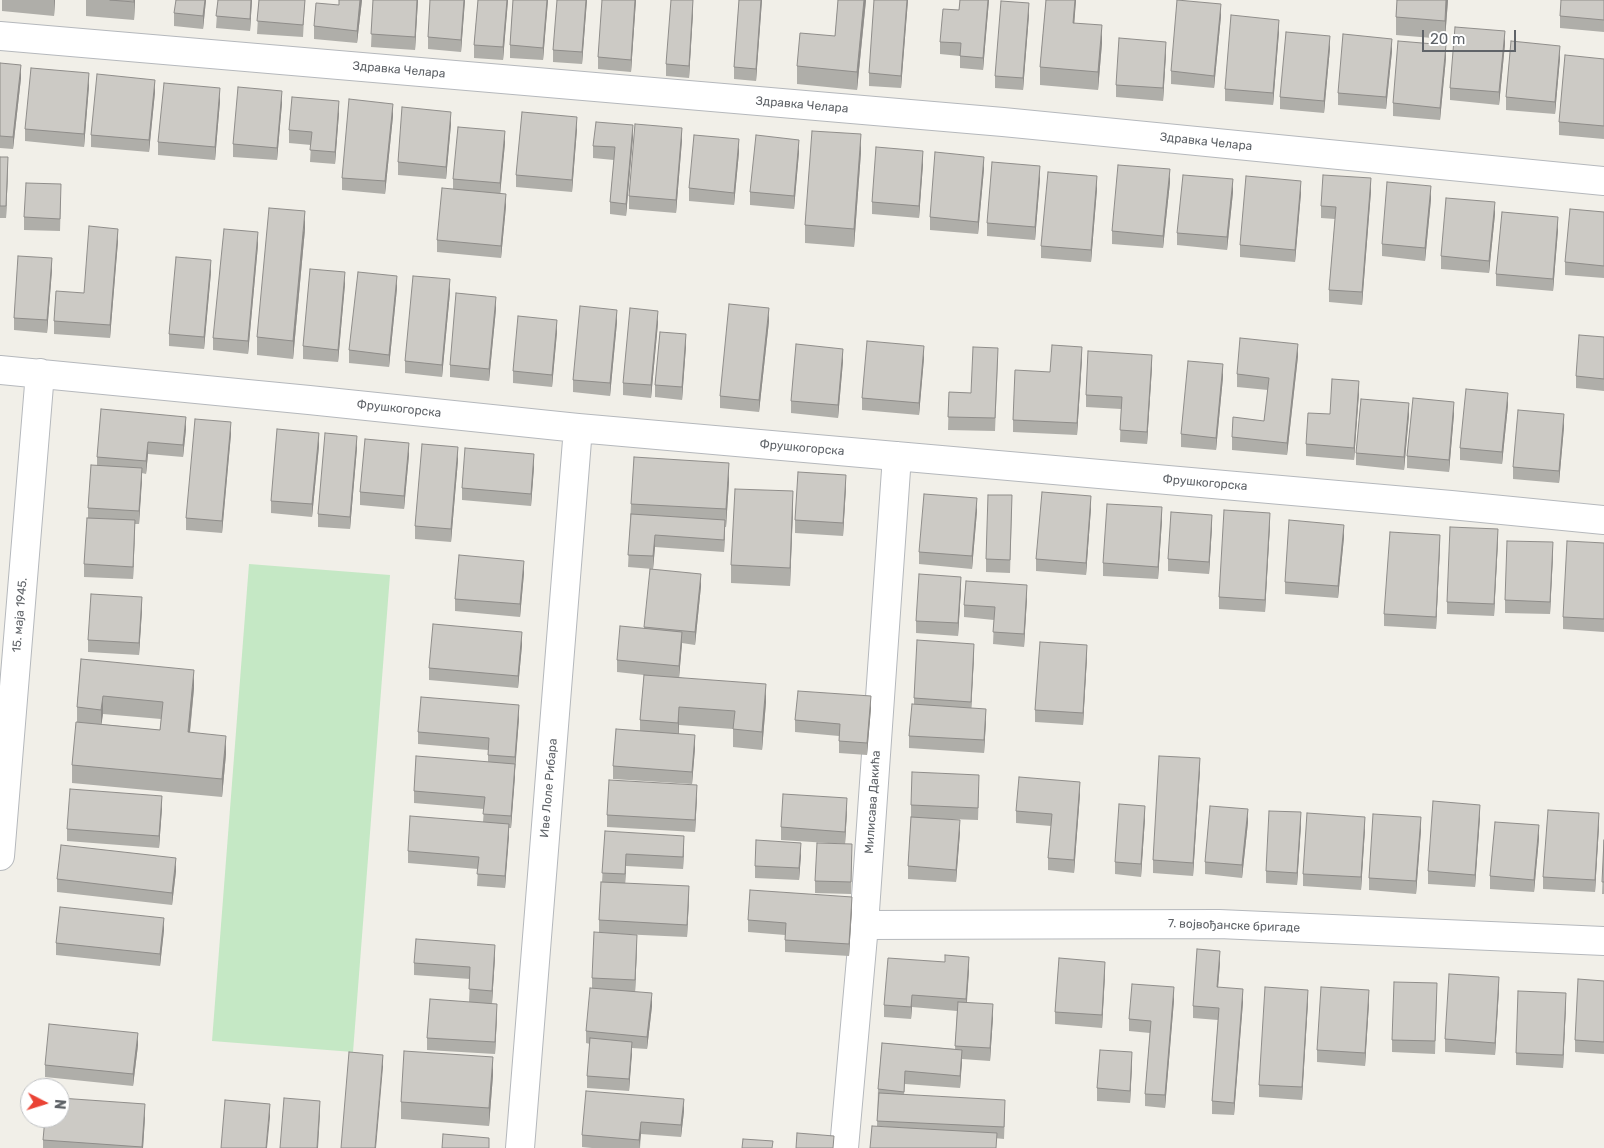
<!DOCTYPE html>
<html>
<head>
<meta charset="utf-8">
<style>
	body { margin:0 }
	#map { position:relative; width:1604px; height:1148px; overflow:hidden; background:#f1efe8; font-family:Rubik,sans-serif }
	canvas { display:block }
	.north { position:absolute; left:20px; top:1078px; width:50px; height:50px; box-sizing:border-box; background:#fff; border:1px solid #bfc1c3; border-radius:50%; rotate:95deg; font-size:14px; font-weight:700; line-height:20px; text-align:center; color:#5f6368 }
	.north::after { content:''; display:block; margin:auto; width:18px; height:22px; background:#ea4335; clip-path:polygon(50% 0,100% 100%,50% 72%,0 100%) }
	.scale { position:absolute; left:1422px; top:30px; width:94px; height:22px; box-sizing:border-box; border:2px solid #5f6368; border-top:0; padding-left:6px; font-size:15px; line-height:18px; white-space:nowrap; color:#5f6368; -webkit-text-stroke:4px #fff; paint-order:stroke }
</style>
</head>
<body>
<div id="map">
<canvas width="1604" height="1148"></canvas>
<div class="north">N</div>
<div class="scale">20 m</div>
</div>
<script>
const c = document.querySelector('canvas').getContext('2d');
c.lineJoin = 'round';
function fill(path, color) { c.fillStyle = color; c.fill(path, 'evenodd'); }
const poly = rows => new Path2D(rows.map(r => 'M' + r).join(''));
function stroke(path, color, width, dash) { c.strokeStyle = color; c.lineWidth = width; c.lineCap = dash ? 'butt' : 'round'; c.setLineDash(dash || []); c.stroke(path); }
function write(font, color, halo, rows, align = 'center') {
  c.font = font + ' Rubik,sans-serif'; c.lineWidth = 4; c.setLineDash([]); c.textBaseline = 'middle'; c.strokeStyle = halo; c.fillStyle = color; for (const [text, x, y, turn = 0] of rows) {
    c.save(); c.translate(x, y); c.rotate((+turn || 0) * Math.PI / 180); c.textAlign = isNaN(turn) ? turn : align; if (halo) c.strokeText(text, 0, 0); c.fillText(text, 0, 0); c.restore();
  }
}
fill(poly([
	[249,564,390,575,353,1052,212,1041]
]), '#c5e8c5');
const street = poly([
	[0,36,1003,122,1604,181],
	[0,370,309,400,578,428,1451,505,1604,520],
	[0,856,40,373],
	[864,925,1219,924,1604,941],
	[520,1148,578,428],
	[844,1148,864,925,897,456]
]);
stroke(street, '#b5b8bc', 30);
stroke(street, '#fff', 28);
fill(poly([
	[2,0,55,0,54,16,2,11],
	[86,0,135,0,134,20,86,16],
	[206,0,203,29,174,26,174,13],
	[218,0,252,0,250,31,216,28],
	[259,0,305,0,303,37,257,34],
	[362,0,357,43,314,39,314,26,339,5],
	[373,0,418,0,415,50,371,47],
	[465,0,461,52,428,49,428,37],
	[478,0,508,0,503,60,474,58,474,45],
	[513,0,548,0,543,60,510,58,510,45],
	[587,0,582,64,553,62,553,50],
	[636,0,631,72,598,69,598,57],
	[739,0,762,0,756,81,734,79,734,67],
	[838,0,866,0,857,90,797,84,797,66,835,36],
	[908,0,901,88,869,86,869,73],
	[960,0,989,0,983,70,960,68,960,56,940,54,940,42,959,10],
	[1046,0,1076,0,1074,23,1102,43,1098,90,1040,85,1040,67],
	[1397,0,1448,0,1445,39,1396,35,1396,17],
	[1604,0,1604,32,1560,28,1560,16],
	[693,13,689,78,666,76,666,64],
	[1029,15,1023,90,995,88,995,76],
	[1221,16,1214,88,1171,84,1171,71],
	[1279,32,1273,105,1225,101,1225,89],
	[1505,44,1499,105,1450,100,1450,88],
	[1330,48,1324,113,1280,109,1280,97],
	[1392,51,1386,109,1338,105,1338,93],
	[1166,54,1163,101,1116,97,1116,85],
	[1446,58,1440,120,1393,116,1393,103],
	[1560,58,1555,114,1506,110,1506,97],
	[1604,59,1604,139,1559,135,1559,122],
	[0,63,21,78,13,149,0,148],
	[89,86,84,147,25,141,25,129],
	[155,92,149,152,91,147,91,135],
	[220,101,215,160,158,155,158,142],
	[282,103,277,160,233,157,233,144],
	[339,113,335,164,310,162,311,145,289,143,289,130],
	[393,116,385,194,342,190,342,178],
	[451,124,446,179,398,175,398,162],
	[577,129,572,192,516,187,516,175],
	[633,137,626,216,610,214,610,202,614,160,593,158,593,146],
	[682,140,676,213,629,209,629,196],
	[505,143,500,193,506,206,501,258,437,252,437,240,453,189,453,179],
	[739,152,734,205,689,201,689,188],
	[799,152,794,209,750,205,750,192],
	[861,152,854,247,805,243,805,225],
	[0,157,8,170,6,218,0,218],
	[923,164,919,218,872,214,872,202],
	[984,169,978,234,930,230,930,217],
	[1040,179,1035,240,987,236,987,223],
	[1170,182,1163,248,1112,244,1112,231],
	[1097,189,1091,262,1041,258,1041,246],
	[1371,191,1362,305,1329,302,1329,290,1335,219,1321,218,1321,206],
	[1233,192,1227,250,1177,245,1177,233],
	[1301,193,1295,262,1240,257,1240,245],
	[61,197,60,231,24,230,24,217],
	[1431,199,1425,261,1382,256,1382,244],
	[1604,212,1604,278,1565,275,1565,262],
	[1495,214,1489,273,1441,269,1441,256],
	[305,229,293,359,257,355,257,337],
	[1558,230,1553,291,1496,286,1496,274],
	[118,241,110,338,54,334,54,321,84,293],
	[258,245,248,354,213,350,213,338],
	[52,270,47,333,14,330,14,318],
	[211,272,204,349,169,346,169,334],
	[345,284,338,362,303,359,303,346],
	[397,288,389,367,349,363,349,350],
	[450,292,442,377,405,373,405,361],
	[496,309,489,381,450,377,450,365],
	[769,321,759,412,720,408,720,396],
	[617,322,610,396,573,392,573,380],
	[658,323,651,398,623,395,623,383],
	[557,332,552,387,513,383,513,371],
	[1604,337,1604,391,1576,388,1576,376],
	[686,346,682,400,655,397,655,385],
	[1298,356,1287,455,1232,450,1232,437,1264,421,1268,390,1237,387,1237,374],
	[924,358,919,415,862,410,862,398],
	[1082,359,1077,435,1013,432,1013,420,1050,372],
	[998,360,995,431,948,430,949,392,971,393],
	[843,361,838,418,791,413,791,401],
	[1152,367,1147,444,1120,442,1121,409,1086,407,1086,395],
	[1223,377,1216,450,1181,447,1181,434],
	[1359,393,1354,460,1306,456,1306,444],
	[1508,405,1502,464,1460,460,1460,448],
	[1454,414,1449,472,1407,468,1407,456],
	[1409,415,1404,470,1356,465,1356,453],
	[1564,427,1559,483,1513,479,1513,467],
	[186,429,183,457,148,454,146,474,142,473,139,524,135,524,133,579,84,577,84,564,88,518,88,508,97,465,97,457],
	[231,434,222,533,186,530,186,518],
	[319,446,312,517,271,513,271,501],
	[357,448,350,529,318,527,318,514],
	[409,455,404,509,360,505,360,492],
	[458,460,451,542,415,539,415,526],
	[534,467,531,506,462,500,462,488],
	[729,481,726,527,725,527,724,552,655,547,653,569,628,567,631,504],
	[846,487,843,536,795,533,795,520],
	[1012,508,1010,573,986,572,986,559],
	[1091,508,1086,575,1036,571,1036,559],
	[793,509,790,586,731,583,731,565],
	[977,511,972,569,919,564,919,552],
	[1162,520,1158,579,1103,576,1103,563],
	[1270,525,1265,612,1219,609,1219,597],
	[1212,527,1209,574,1168,571,1168,559],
	[1344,537,1338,598,1285,594,1285,582],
	[1498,541,1494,616,1447,614,1447,602],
	[1604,543,1604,632,1563,629,1563,617],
	[1440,547,1436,629,1384,626,1384,614],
	[1553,555,1550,614,1505,613,1505,600],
	[524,573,520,617,455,611,455,599],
	[701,586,695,645,682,643,679,677,766,702,762,750,733,747,733,729,679,725,679,734,695,748,692,784,613,779,613,766,640,731,640,720,644,675,617,672,617,660,644,628,644,627],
	[961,589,958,636,916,633,916,621],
	[1027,598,1024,647,993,644,994,620,964,617,964,605],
	[142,610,139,655,88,652,88,640],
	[522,645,518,688,429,680,429,668],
	[974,656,971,708,986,721,984,753,909,748,909,736,914,705,914,698],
	[1087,657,1083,725,1035,722,1035,710],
	[81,659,194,688,190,733,226,754,222,797,72,783,72,765,77,722,77,707],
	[103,714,161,719,160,730,101,724],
	[871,708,867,755,839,753,839,736,795,732,795,720],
	[519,718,511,828,509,828,505,888,477,886,478,869,408,863,408,851,483,822,484,809,414,803,414,791,488,762,488,750,418,744,418,732],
	[1200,770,1193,876,1153,873,1153,860],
	[979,787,978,820,950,819,960,832,956,882,908,879,908,866,911,818,911,805],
	[1080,794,1074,873,1048,870,1048,858,1051,826,1016,823,1016,811],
	[697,797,695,832,607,827,607,815],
	[162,808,159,848,67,841,67,829],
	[847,811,845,844,852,856,851,894,815,893,815,881,844,844,781,840,781,827],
	[1480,817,1475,887,1428,884,1428,871],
	[1145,818,1141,877,1115,874,1115,862],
	[1248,822,1242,878,1205,874,1205,862],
	[1301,825,1297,885,1266,883,1266,871],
	[1599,826,1595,892,1543,889,1543,877],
	[1365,829,1361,890,1303,886,1303,874],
	[1421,830,1416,894,1369,890,1369,878],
	[605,831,684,848,683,869,626,866,625,883,689,898,687,937,620,934,637,947,635,992,652,1006,647,1049,632,1048,629,1091,587,1088,587,1076,590,1044,586,1043,586,1031,592,988,592,978,599,932,599,920,602,882],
	[1539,838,1534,892,1490,889,1490,876],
	[1604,840,1604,894,1602,894],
	[801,855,799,880,755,878,755,866],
	[176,871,172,905,57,892,57,879],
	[852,909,849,956,785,952,785,935,748,932,748,920],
	[164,930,160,966,56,955,56,943],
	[495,957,492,1003,497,1016,495,1054,427,1050,427,1038,469,1002,470,979,414,975,414,963],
	[1220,963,1218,987,1243,1002,1234,1115,1212,1114,1212,1101,1218,1020,1193,1018,1193,1006],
	[969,970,967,1002,993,1017,990,1061,962,1059,960,1088,905,1084,904,1095,1005,1112,1004,1139,877,1126,878,1089,882,1043,955,1049,957,1011,912,1007,911,1019,884,1017,884,1005],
	[1105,974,1102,1028,1055,1024,1055,1012],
	[1604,981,1604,1054,1575,1052,1575,1040],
	[1499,989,1495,1055,1445,1052,1445,1039],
	[1437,996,1435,1054,1392,1052,1392,1040],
	[1174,1000,1165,1108,1145,1106,1145,1094,1150,1033,1129,1031,1129,1019],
	[1308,1002,1302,1100,1259,1097,1259,1085],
	[1369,1003,1365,1066,1317,1062,1317,1050],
	[1566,1005,1563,1068,1516,1065,1516,1053],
	[138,1045,133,1086,45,1077,45,1065],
	[1132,1065,1130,1103,1097,1101,1097,1088],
	[493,1075,489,1126,401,1119,401,1102],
	[684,1111,681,1137,641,1134,640,1148,592,1148,582,1147,582,1135],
	[145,1117,143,1148,43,1148,43,1140]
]), '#afaea9');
fill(poly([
	[54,0,55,0,54,16],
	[134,0,135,0,134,20],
	[205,0,206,0,203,29,203,16],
	[251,0,252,0,250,31,250,19],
	[360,0,362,0,357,43,357,31],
	[417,0,418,0,415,50,415,37],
	[464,0,465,0,461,52,461,40],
	[507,0,508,0,503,60,503,47],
	[547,0,548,0,543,60,543,48],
	[586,0,587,0,582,64,582,52],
	[635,0,636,0,631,72,631,60],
	[693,0,693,13,689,78,689,66],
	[761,0,762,0,756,81,756,69],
	[864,0,866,0,857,90,857,72],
	[907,0,908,0,901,88,901,76],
	[988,0,989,0,983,70,983,58],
	[1075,0,1076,0,1073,41,1073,23],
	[1446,0,1448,0,1445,39,1445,21],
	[1029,3,1029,15,1023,90,1023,78],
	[1221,4,1221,16,1214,88,1214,76],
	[1279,20,1279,32,1273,105,1273,93],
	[1102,25,1102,43,1098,90,1098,72],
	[1505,31,1505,44,1499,105,1499,92],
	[1330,36,1330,48,1324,113,1324,101],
	[1392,39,1392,51,1386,109,1386,97],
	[1166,42,1166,54,1163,101,1163,88],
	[1446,45,1446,58,1440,120,1440,108],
	[1560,46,1560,58,1555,114,1555,102],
	[21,65,21,78,13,149,13,137],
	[89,73,89,86,84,147,84,134],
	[155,80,155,92,149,152,149,140],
	[220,88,220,101,215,160,215,147],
	[282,91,282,103,277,160,277,148],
	[339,101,339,113,335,164,335,152],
	[393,104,393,116,385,194,385,181],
	[451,112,451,124,446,179,446,167],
	[577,117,577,129,572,192,572,180],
	[633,125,633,137,626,216,626,204],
	[682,128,682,140,676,213,676,200],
	[505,131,505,143,500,196,500,183],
	[861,134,861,152,854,247,854,229],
	[739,139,739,152,734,205,734,193],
	[799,140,799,152,794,209,794,196],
	[923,151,923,164,919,218,919,206],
	[8,157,8,170,6,218,6,206],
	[984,157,984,169,978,234,978,222],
	[1040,166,1040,179,1035,240,1035,227],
	[1170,169,1170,182,1163,248,1163,236],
	[1097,176,1097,189,1091,262,1091,250],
	[1371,178,1371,191,1362,305,1362,292],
	[1233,179,1233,192,1227,250,1227,237],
	[1301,181,1301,193,1295,262,1295,250],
	[1431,186,1431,199,1425,261,1425,248],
	[506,194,506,206,501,258,501,246],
	[1495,202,1495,214,1489,273,1489,261],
	[305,211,305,229,293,359,293,341],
	[1558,217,1558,230,1553,291,1553,279],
	[118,229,118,241,110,338,110,325],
	[258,232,258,245,248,354,248,341],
	[52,258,52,270,47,333,47,320],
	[211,260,211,272,204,349,204,337],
	[345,272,345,284,338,362,338,350],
	[397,276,397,288,389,367,389,355],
	[450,279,450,292,442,377,442,365],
	[496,297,496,309,489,381,489,369],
	[769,308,769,321,759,412,759,400],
	[617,310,617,322,610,396,610,383],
	[658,311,658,323,651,398,651,385],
	[557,320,557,332,552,387,552,375],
	[686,334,686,346,682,400,682,387],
	[1298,344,1298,356,1287,455,1287,443],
	[924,346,924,358,919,415,919,403],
	[1082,347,1082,359,1077,435,1077,423],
	[843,349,843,361,838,418,838,405],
	[1152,355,1152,367,1147,444,1147,432],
	[1223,364,1223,377,1216,450,1216,438],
	[1359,381,1359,393,1354,460,1354,448],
	[1508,393,1508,405,1502,464,1502,452],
	[1454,402,1454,414,1449,472,1449,460],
	[1409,403,1409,415,1404,470,1404,457],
	[1564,414,1564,427,1559,483,1559,471],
	[186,417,186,429,183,457,183,445],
	[231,422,231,434,222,533,222,521],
	[319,433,319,446,312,517,312,504],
	[357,436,357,448,350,529,350,517],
	[148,442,148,454,146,474,146,461],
	[409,443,409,455,404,509,404,496],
	[458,447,458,460,451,542,451,529],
	[534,454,534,467,531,506,531,494],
	[729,463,729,481,726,527,726,509],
	[142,468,142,481,139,524,139,511],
	[846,475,846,487,843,536,843,523],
	[793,491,793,509,790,586,790,568],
	[1091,496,1091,508,1086,575,1086,563],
	[977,498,977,511,972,569,972,556],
	[1162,507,1162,520,1158,579,1158,567],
	[1270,513,1270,525,1265,612,1265,600],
	[1212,515,1212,527,1209,574,1209,562],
	[135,520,135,532,133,579,133,567],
	[725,520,725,532,724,552,724,540],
	[1344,525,1344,537,1338,598,1338,586],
	[1498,529,1498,541,1494,616,1494,604],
	[655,535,655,547,653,569,653,556],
	[1440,535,1440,547,1436,629,1436,617],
	[1553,542,1553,555,1550,614,1550,602],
	[524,561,524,573,520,617,520,604],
	[701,574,701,586,695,645,695,632],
	[961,577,961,589,958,636,958,623],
	[1027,585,1027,598,1024,647,1024,634],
	[142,597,142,610,139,655,139,643],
	[522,632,522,645,518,688,518,676],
	[682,632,682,644,679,678,679,666],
	[974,644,974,656,971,714,971,702],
	[1087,645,1087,657,1083,725,1083,713],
	[194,670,194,688,188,750,188,732],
	[766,684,766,702,762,750,762,732],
	[103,696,103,714,101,728,101,710],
	[871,696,871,708,867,755,867,743],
	[519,705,519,718,515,769,515,757],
	[679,707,679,725,678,741,678,723],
	[986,709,986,721,984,753,984,740],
	[695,735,695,748,692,784,692,772],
	[226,736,226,754,222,797,222,779],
	[1200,758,1200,770,1193,876,1193,863],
	[515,764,515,777,511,828,511,816],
	[1080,782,1080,794,1074,873,1074,860],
	[697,785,697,797,695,832,695,820],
	[162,796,162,808,159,848,159,836],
	[847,798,847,811,845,844,845,832],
	[1480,805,1480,817,1475,887,1475,875],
	[1145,806,1145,818,1141,877,1141,864],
	[1248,809,1248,822,1242,878,1242,865],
	[1301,812,1301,825,1297,885,1297,873],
	[1599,813,1599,826,1595,892,1595,880],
	[1365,817,1365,829,1361,890,1361,877],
	[1421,817,1421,830,1416,894,1416,881],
	[960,820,960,832,956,882,956,870],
	[509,824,509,837,505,888,505,876],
	[1539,825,1539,838,1534,892,1534,880],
	[684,836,684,848,683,869,683,857],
	[801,843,801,855,799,880,799,868],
	[626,854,626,866,625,886,625,874],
	[176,858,176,871,172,905,172,893],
	[689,886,689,898,687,937,687,925],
	[852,897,852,909,849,956,849,944],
	[164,918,164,930,160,966,160,954],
	[637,935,637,947,635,993,635,980],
	[495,945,495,957,492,1003,492,991],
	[1220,951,1220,963,1217,1000,1217,987],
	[969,957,969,970,966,1011,966,999],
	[1105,962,1105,974,1102,1028,1102,1015],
	[1499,977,1499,989,1495,1055,1495,1043],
	[1174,987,1174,1000,1165,1108,1165,1095],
	[1243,989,1243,1002,1234,1115,1234,1103],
	[1308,990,1308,1002,1302,1100,1302,1087],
	[1369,990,1369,1003,1365,1066,1365,1053],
	[652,993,652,1006,647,1049,647,1037],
	[1566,993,1566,1005,1563,1068,1563,1055],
	[912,995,912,1007,911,1019,911,1007],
	[497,1004,497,1016,495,1054,495,1042],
	[993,1004,993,1017,990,1061,990,1048],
	[138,1033,138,1045,133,1086,133,1074],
	[632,1042,632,1054,629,1091,629,1079],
	[962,1050,962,1062,960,1088,960,1076],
	[1132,1052,1132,1065,1130,1103,1130,1091],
	[383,1055,383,1067,376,1148,375,1148],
	[493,1057,493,1075,489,1126,489,1108],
	[684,1099,684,1111,681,1137,681,1125],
	[320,1101,320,1114,318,1148,317,1148],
	[145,1104,145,1117,143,1148,142,1148],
	[270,1104,270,1117,267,1148,266,1148],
	[641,1122,641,1134,639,1148,639,1140]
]), '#8f8d8a');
const building = poly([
	[110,0,134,0,134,2,110,0],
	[176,0,205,0,203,16,174,13,176,0],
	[218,0,251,0,250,19,216,16,218,0],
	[259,0,305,0,303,25,257,21,259,0],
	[339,0,360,0,357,31,314,26,316,3,339,5,339,0],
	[373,0,417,0,415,37,371,34,373,0],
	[430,0,464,0,461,40,428,37,430,0],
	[478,0,507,0,503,47,474,45,478,0],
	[513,0,547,0,543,48,510,45,513,0],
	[557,0,586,0,582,52,553,50,557,0],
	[602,0,635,0,631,60,598,57,602,0],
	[671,0,693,0,689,66,666,64,671,0],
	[739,0,761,0,756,69,734,67,739,0],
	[838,0,864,0,857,72,797,66,800,33,835,36,838,0],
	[874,0,907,0,901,76,869,73,874,0],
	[960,0,988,0,983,58,960,56,961,43,940,42,943,9,959,10,960,0],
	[1046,0,1075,0,1073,23,1102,25,1098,72,1040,67,1046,0],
	[1177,0,1221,4,1214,76,1171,71,1177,0],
	[1397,0,1446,0,1445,21,1396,17,1397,0],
	[1561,0,1604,0,1604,20,1560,16,1561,0],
	[1001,1,1029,3,1023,78,995,76,1001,1],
	[1231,15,1279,20,1273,93,1225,89,1231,15],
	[1455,27,1505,31,1499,92,1450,88,1455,27],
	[1286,32,1330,36,1324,101,1280,97,1286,32],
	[1343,34,1392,39,1386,97,1338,93,1343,34],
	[1119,38,1166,42,1163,88,1116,85,1119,38],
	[1398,41,1446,45,1440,108,1393,103,1398,41],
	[1511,41,1560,46,1555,102,1506,97,1511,41],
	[1565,55,1604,59,1604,126,1559,122,1565,55],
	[0,63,21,65,13,137,0,136,0,63],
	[31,68,89,73,84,134,25,129,31,68],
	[97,74,155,80,149,140,91,135,97,74],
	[164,83,220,88,215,147,158,142,164,83],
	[238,87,282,91,277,148,233,144,238,87],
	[292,97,339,101,335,152,310,150,312,132,289,130,292,97],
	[349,99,393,104,385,181,342,178,349,99],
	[402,107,451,112,446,167,398,162,402,107],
	[522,112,577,117,572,180,516,175,522,112],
	[596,122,633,125,626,204,610,202,615,147,593,146,596,122],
	[635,124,682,128,676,200,629,196,635,124],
	[458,127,505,131,500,183,453,179,458,127],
	[812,131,861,134,854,229,805,225,812,131],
	[694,135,739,139,734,193,689,188,694,135],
	[756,135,799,140,794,196,750,192,756,135],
	[876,147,923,151,919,206,872,202,876,147],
	[935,152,984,157,978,222,930,217,935,152],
	[0,157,8,157,6,206,0,206,0,157],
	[992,162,1040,166,1035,227,987,223,992,162],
	[1118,165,1170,169,1163,236,1112,231,1118,165],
	[1048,172,1097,176,1091,250,1041,246,1048,172],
	[1183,175,1233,179,1227,237,1177,233,1183,175],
	[1323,175,1371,178,1362,292,1329,290,1336,207,1321,206,1323,175],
	[1246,176,1301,181,1295,250,1240,245,1246,176],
	[1387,182,1431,186,1425,248,1382,244,1387,182],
	[26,183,61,184,60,219,24,217,26,183],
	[442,188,506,194,501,246,437,240,442,188],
	[1446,198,1495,202,1489,261,1441,256,1446,198],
	[269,208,305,211,293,341,257,337,269,208],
	[1570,209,1604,212,1604,266,1565,262,1570,209],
	[1502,212,1558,217,1553,279,1496,274,1502,212],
	[89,226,118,229,110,325,54,321,56,291,84,293,89,226],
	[224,229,258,232,248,341,213,338,224,229],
	[18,256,52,258,47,320,14,318,18,256],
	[176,257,211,260,204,337,169,334,176,257],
	[310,269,345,272,338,350,303,346,310,269],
	[358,272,397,276,389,355,349,350,358,272],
	[413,276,450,279,442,365,405,361,413,276],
	[456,293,496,297,489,369,450,365,456,293],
	[729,304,769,308,759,400,720,396,729,304],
	[580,306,617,310,610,383,573,380,580,306],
	[630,308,658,311,651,385,623,383,630,308],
	[518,316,557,320,552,375,513,371,518,316],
	[660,332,686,334,682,387,655,385,660,332],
	[1579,335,1604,337,1604,379,1576,376,1579,335],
	[1240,338,1298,344,1287,443,1232,437,1233,417,1264,421,1269,378,1237,374,1240,338],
	[867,341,924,346,919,403,862,398,867,341],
	[796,344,843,349,838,405,791,401,796,344],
	[1052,345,1082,347,1077,423,1013,420,1015,370,1050,372,1052,345],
	[973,347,998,348,995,418,948,417,949,392,971,393,973,347],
	[1088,351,1152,355,1147,432,1120,430,1122,397,1086,395,1088,351],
	[1188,361,1223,364,1216,438,1181,434,1188,361],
	[1332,379,1359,381,1354,448,1306,444,1308,413,1330,414,1332,379],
	[1466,389,1508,393,1502,452,1460,448,1466,389],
	[1413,398,1454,402,1449,460,1407,456,1413,398],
	[1361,399,1409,403,1404,457,1356,453,1361,399],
	[101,409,186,417,183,445,148,442,146,461,97,457,101,409],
	[1518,410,1564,414,1559,471,1513,467,1518,410],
	[195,419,231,422,222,521,186,518,195,419],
	[277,429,319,433,312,504,271,501,277,429],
	[325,433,357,436,350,517,318,514,325,433],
	[365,439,409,443,404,496,360,492,365,439],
	[422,444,458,447,451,529,415,526,422,444],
	[465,448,534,454,531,494,462,488,465,448],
	[634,457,729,463,726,509,631,504,634,457],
	[91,465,142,468,139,511,88,508,91,465],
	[798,472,846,475,843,523,795,520,798,472],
	[735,489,793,491,790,568,731,565,735,489],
	[1042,492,1091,496,1086,563,1036,559,1042,492],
	[924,494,977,498,972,556,919,552,924,494],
	[988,495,1012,495,1010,560,986,559,988,495],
	[1107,504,1162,507,1158,567,1103,563,1107,504],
	[1224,510,1270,513,1265,600,1219,597,1224,510],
	[1171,512,1212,515,1209,562,1168,559,1171,512],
	[631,514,725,520,724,540,655,535,653,556,628,555,631,514],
	[87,518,135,520,133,567,84,564,87,518],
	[1289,520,1344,525,1338,586,1285,582,1289,520],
	[1450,527,1498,529,1494,604,1447,602,1450,527],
	[1390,532,1440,535,1436,617,1384,614,1390,532],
	[1507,541,1553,542,1550,602,1505,600,1507,541],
	[1567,541,1604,543,1604,619,1563,617,1567,541],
	[459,555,524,561,520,604,455,599,459,555],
	[650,569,701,574,695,632,644,627,650,569],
	[919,574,961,577,958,623,916,621,919,574],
	[966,581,1027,585,1024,634,993,632,995,607,964,605,966,581],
	[91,594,142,597,139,643,88,640,91,594],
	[433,624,522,632,518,676,429,668,433,624],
	[620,626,682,632,679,666,617,660,620,626],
	[917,640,974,644,971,702,914,698,917,640],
	[1040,642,1087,645,1083,713,1035,710,1040,642],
	[81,659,194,670,188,732,226,736,222,779,72,765,76,722,160,730,163,702,103,696,101,710,77,707,81,659],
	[644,675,766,684,762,732,733,729,735,711,679,707,678,723,640,720,644,675],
	[798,691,871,696,867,743,839,741,840,724,795,720,798,691],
	[421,697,519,705,515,757,488,755,489,738,418,732,421,697],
	[912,704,986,709,984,740,909,736,912,704],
	[616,729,695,735,692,772,613,766,616,729],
	[416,756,515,764,511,816,483,814,485,797,414,791,416,756],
	[1159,756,1200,758,1193,863,1153,860,1159,756],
	[912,772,979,775,978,808,911,805,912,772],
	[1019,777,1080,782,1074,860,1048,858,1052,814,1016,811,1019,777],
	[609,780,697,785,695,820,607,815,609,780],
	[70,789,162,796,159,836,67,829,70,789],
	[783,794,847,798,845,832,781,827,783,794],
	[1433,801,1480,805,1475,875,1428,871,1433,801],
	[1119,804,1145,806,1141,864,1115,862,1119,804],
	[1210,806,1248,809,1242,865,1205,862,1210,806],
	[1548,810,1599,813,1595,880,1543,877,1548,810],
	[1269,811,1301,812,1297,873,1266,871,1269,811],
	[1307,813,1365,817,1361,877,1303,874,1307,813],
	[1373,814,1421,817,1416,881,1369,878,1373,814],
	[410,816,509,824,505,876,477,874,479,857,408,851,410,816],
	[911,817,960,820,956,870,908,866,911,817],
	[1495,822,1539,825,1534,880,1490,876,1495,822],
	[605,831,684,836,683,857,626,854,625,874,602,873,605,831],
	[756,840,801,843,799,868,755,866,756,840],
	[1604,840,1604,882,1602,882,1604,840],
	[817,843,852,844,851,882,815,881,817,843],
	[61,845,176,858,172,893,57,879,61,845],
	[601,882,689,886,687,925,599,920,601,882],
	[750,890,852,897,849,944,785,940,786,923,748,920,750,890],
	[60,907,164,918,160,954,56,943,60,907],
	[594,932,637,935,635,980,592,978,594,932],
	[416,939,495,945,492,991,469,989,470,967,414,963,416,939],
	[1197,949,1220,951,1217,987,1243,989,1234,1103,1212,1101,1219,1008,1193,1006,1197,949],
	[945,955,969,957,966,999,912,995,911,1007,884,1005,888,958,945,962,945,955],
	[1059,958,1105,962,1102,1015,1055,1012,1059,958],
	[1449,974,1499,977,1495,1043,1445,1039,1449,974],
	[1578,979,1604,981,1604,1042,1575,1040,1578,979],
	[1394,982,1437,983,1435,1041,1392,1040,1394,982],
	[1132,984,1174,987,1165,1095,1145,1094,1151,1021,1129,1019,1132,984],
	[1265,987,1308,990,1302,1087,1259,1085,1265,987],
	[1321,987,1369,990,1365,1053,1317,1050,1321,987],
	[590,988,652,993,647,1037,586,1031,590,988],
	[1518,991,1566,993,1563,1055,1516,1053,1518,991],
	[430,999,497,1004,495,1042,427,1038,430,999],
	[958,1002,993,1004,990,1048,955,1046,958,1002],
	[49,1024,138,1033,133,1074,45,1065,49,1024],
	[590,1038,632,1042,629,1079,587,1076,590,1038],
	[882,1043,962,1050,960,1076,905,1071,904,1092,878,1089,882,1043],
	[1100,1050,1132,1052,1130,1091,1097,1088,1100,1050],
	[404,1051,493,1057,489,1108,401,1102,404,1051],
	[349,1052,383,1055,375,1148,341,1148,349,1052],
	[586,1091,684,1099,681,1125,641,1122,639,1140,582,1135,586,1091],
	[879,1093,1005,1100,1004,1127,877,1121,879,1093],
	[60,1098,145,1104,142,1147,43,1140,45,1118,60,1118,60,1098],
	[284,1098,320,1101,317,1148,280,1148,284,1098],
	[225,1100,270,1104,266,1148,221,1148,225,1100],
	[872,1126,997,1133,996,1148,870,1148,872,1126],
	[797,1133,834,1136,833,1148,796,1148,797,1133],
	[443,1134,489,1138,489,1148,442,1148,443,1134],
	[743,1139,773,1141,772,1148,742,1148,743,1139]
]);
fill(building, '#cccac5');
stroke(building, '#8f8d8a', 1);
write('12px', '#5f6368', '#fff', [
	["Здравка Челара",399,70,5],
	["Здравка Челара",802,105,5],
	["Здравка Челара",1206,142,6],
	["Фрушкогорска",399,409,6],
	["Фрушкогорска",802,448,5],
	["Фрушкогорска",1205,483,5],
	["15. маја 1945.",20,615,-85],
	["Иве Лоле Рибара",549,788,-85],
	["Милисава Дакића",873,802,-86],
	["7. војвођанске бригаде",1234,926,2]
]);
</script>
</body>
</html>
